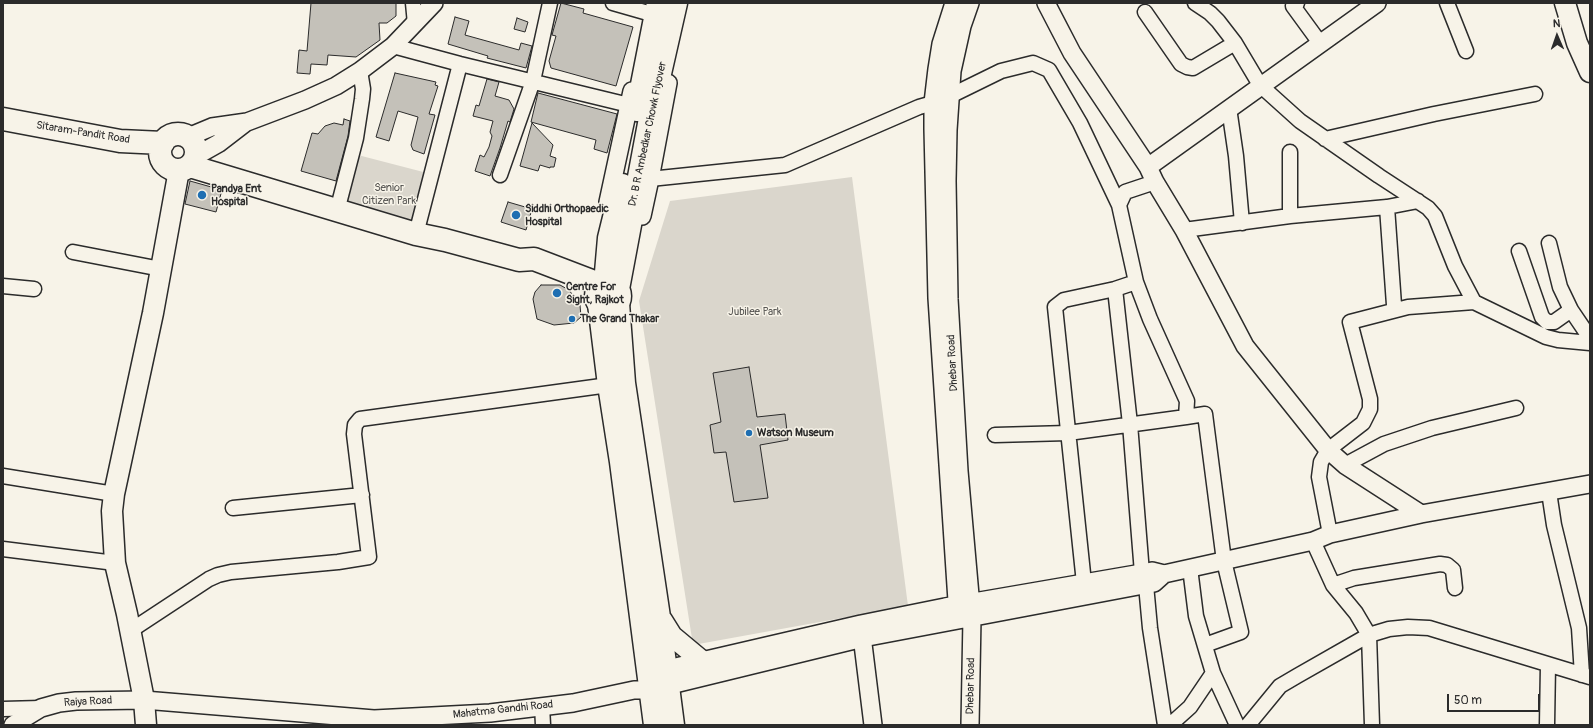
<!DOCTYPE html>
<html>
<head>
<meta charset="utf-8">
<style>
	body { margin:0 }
	#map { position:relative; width:1593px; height:728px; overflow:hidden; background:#f7f3e8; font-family:Pangolin,sans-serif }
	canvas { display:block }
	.frame { position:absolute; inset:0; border:4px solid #2b2b2b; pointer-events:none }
	.north { position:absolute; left:1537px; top:16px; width:40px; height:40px; -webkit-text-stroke:3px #f7f3e8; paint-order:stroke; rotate:358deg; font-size:11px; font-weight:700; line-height:16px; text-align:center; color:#2b2b2b }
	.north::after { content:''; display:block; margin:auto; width:14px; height:18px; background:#2b2b2b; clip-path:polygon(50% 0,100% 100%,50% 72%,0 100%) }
	.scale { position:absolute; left:1447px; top:694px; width:93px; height:18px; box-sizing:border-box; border:2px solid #2b2b2b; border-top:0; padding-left:5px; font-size:12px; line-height:14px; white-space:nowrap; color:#2b2b2b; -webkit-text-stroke:3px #f7f3e8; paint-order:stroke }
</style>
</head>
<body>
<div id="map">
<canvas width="1593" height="728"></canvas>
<div class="frame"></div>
<div class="north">N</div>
<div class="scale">50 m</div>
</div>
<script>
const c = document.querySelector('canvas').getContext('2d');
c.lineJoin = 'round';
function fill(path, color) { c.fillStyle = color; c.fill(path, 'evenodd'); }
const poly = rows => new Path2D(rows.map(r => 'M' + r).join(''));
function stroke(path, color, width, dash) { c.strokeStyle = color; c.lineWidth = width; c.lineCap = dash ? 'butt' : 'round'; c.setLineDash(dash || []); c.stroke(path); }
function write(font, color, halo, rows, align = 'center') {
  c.font = font + ' Pangolin,sans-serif'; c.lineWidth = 3; c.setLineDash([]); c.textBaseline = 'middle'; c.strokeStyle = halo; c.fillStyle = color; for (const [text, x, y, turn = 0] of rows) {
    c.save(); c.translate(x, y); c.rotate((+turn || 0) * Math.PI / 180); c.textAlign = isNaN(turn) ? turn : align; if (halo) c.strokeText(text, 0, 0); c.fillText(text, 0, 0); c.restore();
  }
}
fill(poly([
	[354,154,431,174,416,234,337,211],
	[852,177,908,606,693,645,639,301,670,201]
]), '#dad6cc');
const building = poly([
	[311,3,396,3,396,16,387,23,379,23,380,40,356,57,328,55,327,65,311,64,310,74,297,73,299,50,307,51,311,3],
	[561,3,584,9,583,13,633,27,616,86,551,68,549,61,556,36,552,35,561,3],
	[455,17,469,21,465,35,519,50,521,43,532,46,526,68,487,58,488,56,448,44,455,17],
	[517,18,528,22,525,32,514,29,517,18],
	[395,73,436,82,435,85,438,86,429,114,435,115,424,154,413,150,411,145,418,117,398,111,389,141,376,137,395,73],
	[487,79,499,82,495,96,509,100,514,109,510,122,508,121,500,148,490,176,475,171,480,155,484,157,489,147,492,136,490,132,493,121,473,116,476,105,479,106,487,79],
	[538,93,617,114,607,153,594,149,596,140,531,122,538,93],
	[344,119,350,121,348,136,336,181,301,171,312,133,318,134,325,126,334,123,343,125,344,119],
	[532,123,553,145,550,156,556,158,554,167,550,167,550,168,540,165,538,171,520,166,532,123],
	[190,181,222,190,216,212,185,204,190,181],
	[508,202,532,209,526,230,501,222,508,202],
	[541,285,560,285,569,290,580,305,581,317,574,323,554,325,537,319,533,299,535,292,541,285],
	[749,367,757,417,785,414,788,440,760,445,768,498,734,502,726,452,714,453,710,425,721,422,713,373,749,367]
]);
fill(building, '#c4c1b9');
stroke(building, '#2b2b2b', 1);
const minor = poly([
	[413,3,415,24],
	[613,3,648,13],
	[1195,3,1210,13,1218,21,1235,43,1260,85,1300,121,1379,176,1428,208,1435,216,1455,266,1474,302,1546,337,1558,340,1590,343],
	[1297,3,1293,6,1320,43],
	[1447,3,1466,51],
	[1145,12,1181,64,1187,67,1193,68,1235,43],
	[393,46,460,64,629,105],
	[1229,108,1236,156,1242,223],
	[1325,139,1434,114,1535,94],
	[500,175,533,81,550,3],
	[650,179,785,165,919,107,933,103,950,96,1001,71,1033,63,1049,70,1080,123,1119,205],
	[1387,207,1394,305,1399,309],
	[337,211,356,138,362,99,363,89,360,71],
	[1290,216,1290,152],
	[1184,230,1290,216,1387,207,1418,201],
	[416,234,460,64],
	[1549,243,1560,287,1571,310,1590,338],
	[1519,251,1542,317,1547,322,1554,322,1571,310],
	[73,252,161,269],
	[3,286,34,289],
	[1115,289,1130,424,1142,573],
	[1186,417,1205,414,1224,561,1241,632,1205,645],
	[995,435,1068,433,1186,417,1187,401,1150,319,1136,282,1119,205,1125,192,1155,182],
	[1345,465,1384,444,1432,428,1516,408],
	[3,476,114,494],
	[1549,492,1554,525,1579,628,1582,675],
	[233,508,362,495],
	[1330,534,1319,477,1321,462,1328,450,1363,423,1370,409,1370,399,1350,322,1408,307,1474,302],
	[1313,541,1333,585,1356,613,1369,635,1372,725],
	[3,549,115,563],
	[1190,568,1196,616,1213,673,1237,725],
	[1084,583,1055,307,1064,300,1115,289,1136,282],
	[1146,585,1150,628,1165,725],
	[1333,585,1354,578,1440,564,1447,565,1453,570,1455,588],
	[130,631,209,579,218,575,231,572,338,562,369,557,354,434,355,425,360,419,616,384],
	[542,706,543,725],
	[3,709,41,708],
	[1170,725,1190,707,1213,673],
	[1248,725,1280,686,1297,676,1369,635,1389,629,1408,627,1429,628,1590,677],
	[1547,725,1548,665]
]);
const tertiary = poly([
	[954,3,941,44,937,69,933,103,933,129,937,298,958,616],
	[970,3,962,26,952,71,948,130,947,181,949,299,959,471,972,618,970,725],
	[1046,3,1072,53,1148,167,1155,182,1184,230,1245,346,1328,450,1345,465,1421,514],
	[188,137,212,127,247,122,305,100,336,86,360,71,393,46,434,3],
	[196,156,219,143,245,123],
	[1148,167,1377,3],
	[608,202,632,91],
	[642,216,650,179,668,83],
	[861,628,873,725],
	[655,673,667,669,861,624,945,607,1142,573,1152,571,1164,574,1313,541,1330,534,1421,514,1590,484],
	[13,725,41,708,59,703,76,701,144,700,374,719,490,713,573,703,634,690,650,690,863,638,1154,583,1164,574]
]);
const secondary = poly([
	[1565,3,1577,43,1590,72],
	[619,303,625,383,660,617,674,725],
	[598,304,608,385,620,462,654,725],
	[662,620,672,636,702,661],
	[146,725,144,700,127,614,115,563,112,511,114,494,153,313,179,170]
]);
const primary = poly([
	[637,110,658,3],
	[3,119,120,141,163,143],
	'160 152a18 18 0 1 1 36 0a18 18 0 1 1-36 0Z',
	[190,166,416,234,445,240,519,260,534,259,602,285],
	'596 296a12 12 0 1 1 24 0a12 12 0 1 1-24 0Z',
	[605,284,609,238,622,185],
	[618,289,651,113,676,3]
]);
stroke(minor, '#2b2b2b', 17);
stroke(tertiary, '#2b2b2b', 20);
stroke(secondary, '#2b2b2b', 23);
stroke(primary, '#2b2b2b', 25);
stroke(minor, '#f7f3e8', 14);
stroke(tertiary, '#f7f3e8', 17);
stroke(secondary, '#f7f3e8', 20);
stroke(primary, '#f7f3e8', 22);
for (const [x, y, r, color] of [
	[202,195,5,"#1f6fb2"],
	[516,215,5,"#1f6fb2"],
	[557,293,5,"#1f6fb2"],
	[572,319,4,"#1f6fb2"],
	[749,433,4,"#1f6fb2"]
]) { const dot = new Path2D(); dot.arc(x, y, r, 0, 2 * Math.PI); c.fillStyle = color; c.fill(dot); stroke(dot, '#f7f3e8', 1.5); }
write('11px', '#2b2b2b', '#f7f3e8', [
	["Sitaram-Pandit Road",83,133,9],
	["Dr. B R Ambedkar Chowk Flyover",648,134,-78],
	["Dhebar Road",953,363,-93],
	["Dhebar Road",971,686,-89],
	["Raiya Road",88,702,-3],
	["Mahatma Gandhi Road",503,710,-6]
]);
write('11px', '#575653', '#f7f3e8', [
	["Senior",389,188],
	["Citizen Park",389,201],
	["Jubilee Park",755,312]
]);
write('bold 11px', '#2b2b2b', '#f7f3e8', [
	["Pandya Ent",211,189],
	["Hospital",211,202],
	["Siddhi Orthopaedic",525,209],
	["Hospital",525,222],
	["Centre For",566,287],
	["Sight, Rajkot",566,300],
	["The Grand Thakar",580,319],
	["Watson Museum",757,433]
], 'left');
</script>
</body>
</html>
